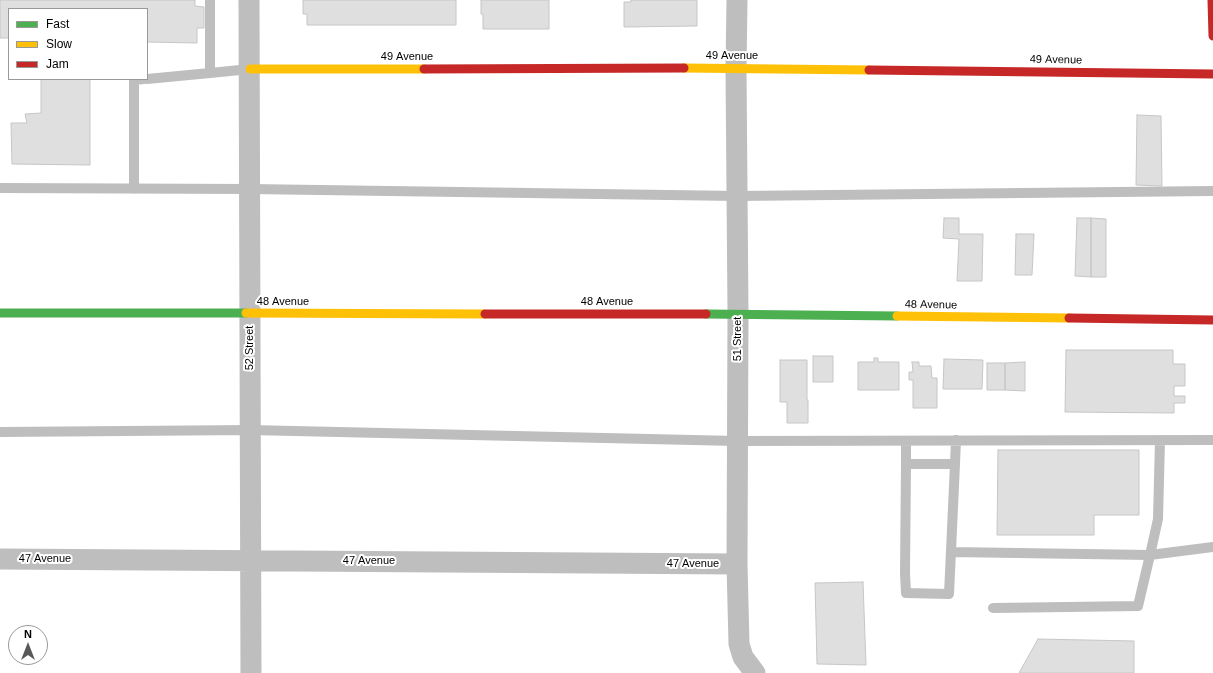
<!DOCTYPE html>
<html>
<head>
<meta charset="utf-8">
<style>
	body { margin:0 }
	#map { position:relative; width:1213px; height:673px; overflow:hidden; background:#fff; font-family:Arial,sans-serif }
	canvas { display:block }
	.legend { position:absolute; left:8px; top:8px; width:140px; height:72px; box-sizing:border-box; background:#fff; border:1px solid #999; margin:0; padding:5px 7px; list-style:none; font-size:12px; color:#000 }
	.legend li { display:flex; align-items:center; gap:8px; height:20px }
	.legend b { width:20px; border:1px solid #999 }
	.north { position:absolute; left:8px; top:625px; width:40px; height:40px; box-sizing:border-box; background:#fff; border:1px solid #999; border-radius:50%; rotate:0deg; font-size:11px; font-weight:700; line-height:16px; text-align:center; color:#000 }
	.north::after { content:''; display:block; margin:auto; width:14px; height:18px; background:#595959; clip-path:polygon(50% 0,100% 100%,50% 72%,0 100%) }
</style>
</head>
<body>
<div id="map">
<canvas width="1213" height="673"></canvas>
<ul class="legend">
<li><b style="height:5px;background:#4caf50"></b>Fast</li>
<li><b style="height:5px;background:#ffc107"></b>Slow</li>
<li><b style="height:5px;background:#c62828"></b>Jam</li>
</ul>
<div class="north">N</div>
</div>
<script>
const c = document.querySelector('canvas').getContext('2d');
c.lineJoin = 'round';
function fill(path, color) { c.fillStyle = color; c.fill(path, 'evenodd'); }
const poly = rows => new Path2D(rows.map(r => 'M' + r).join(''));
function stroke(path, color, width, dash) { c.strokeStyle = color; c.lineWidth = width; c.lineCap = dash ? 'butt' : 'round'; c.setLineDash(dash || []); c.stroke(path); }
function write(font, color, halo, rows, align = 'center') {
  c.font = font + ' Arial,sans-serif'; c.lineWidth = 4; c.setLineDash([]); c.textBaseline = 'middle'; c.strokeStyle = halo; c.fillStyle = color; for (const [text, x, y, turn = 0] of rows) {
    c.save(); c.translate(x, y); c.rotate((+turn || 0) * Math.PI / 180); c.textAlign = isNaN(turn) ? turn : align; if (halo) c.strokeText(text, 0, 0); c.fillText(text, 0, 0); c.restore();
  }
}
const building = poly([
	[0,0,195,0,195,6,204,7,204,28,197,28,197,43,147,42,147,9,9,9,9,38,0,38,0,0],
	[303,0,456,0,456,25,307,25,307,14,303,14,303,0],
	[481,0,549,0,549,29,483,29,483,14,481,14,481,0],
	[631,0,697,0,697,26,624,27,624,2,631,2,631,0],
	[41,79,90,79,90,165,12,164,11,123,27,123,25,114,41,113,41,79],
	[1137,115,1161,116,1162,186,1136,185,1137,115],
	[944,218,959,218,959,234,983,234,982,281,957,281,959,239,943,238,944,218],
	[1077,218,1091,218,1091,277,1075,276,1077,218],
	[1091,218,1106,219,1106,277,1091,277,1091,218],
	[1016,234,1034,234,1032,275,1015,275,1016,234],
	[1066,350,1173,350,1173,364,1185,364,1185,386,1174,386,1174,396,1185,396,1185,403,1174,403,1174,413,1065,412,1066,350],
	[813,356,833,356,833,382,813,382,813,356],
	[874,358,878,358,878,362,899,362,899,390,858,390,858,362,874,362,874,358],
	[944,359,983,360,982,389,943,389,944,359],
	[780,360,807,360,807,400,808,400,808,423,787,423,787,402,780,402,780,360],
	[912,362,919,362,919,366,931,366,932,378,937,378,937,408,913,408,913,380,909,380,909,372,913,372,912,362],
	[1025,362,1025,391,1005,390,1005,363,1025,362],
	[987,363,1005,363,1005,390,987,390,987,363],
	[998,450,1139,450,1139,515,1094,515,1094,535,997,535,998,450],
	[863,582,866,665,817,664,815,583,863,582],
	[1038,639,1134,641,1134,673,1019,673,1038,639]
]);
fill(building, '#dfdfdf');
stroke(building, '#c6c6c6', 1);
stroke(poly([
	[210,0,210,73,250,69],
	[147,79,210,73],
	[0,188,250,189,737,196,1213,191],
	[134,189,134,80,144,79],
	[0,432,250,430,737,441,1213,440],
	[906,464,955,464,949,594,906,593,905,573,906,464,906,441],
	[955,464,956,440],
	[951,552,1150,555,1158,519,1160,440],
	[993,608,1138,606,1150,555,1213,547]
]), '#bebebe', 10);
stroke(poly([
	[249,0,251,673],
	[737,0,736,68,738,314,737,564,739,644,743,657,755,673],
	[0,559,737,564]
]), '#bebebe', 21);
stroke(poly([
	[0,313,246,313],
	[706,314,897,316]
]), '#4caf50', 9);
stroke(poly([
	[684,68,869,70],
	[250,69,424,69],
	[246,313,485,314],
	[897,316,1069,318]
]), '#ffc107', 9);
stroke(poly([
	[1212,0,1213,36],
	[424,69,684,68],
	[869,70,1213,74],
	[485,314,706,314],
	[1069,318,1213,320]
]), '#c62828', 9);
write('11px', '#000', '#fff', [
	["49 Avenue",732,56],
	["49 Avenue",407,57],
	["49 Avenue",1056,60,1],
	["48 Avenue",283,302],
	["48 Avenue",607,302],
	["48 Avenue",931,305,1],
	["51 Street",738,339,-90],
	["52 Street",250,348,-90],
	["47 Avenue",45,559],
	["47 Avenue",369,561],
	["47 Avenue",693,564]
]);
</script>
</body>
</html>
